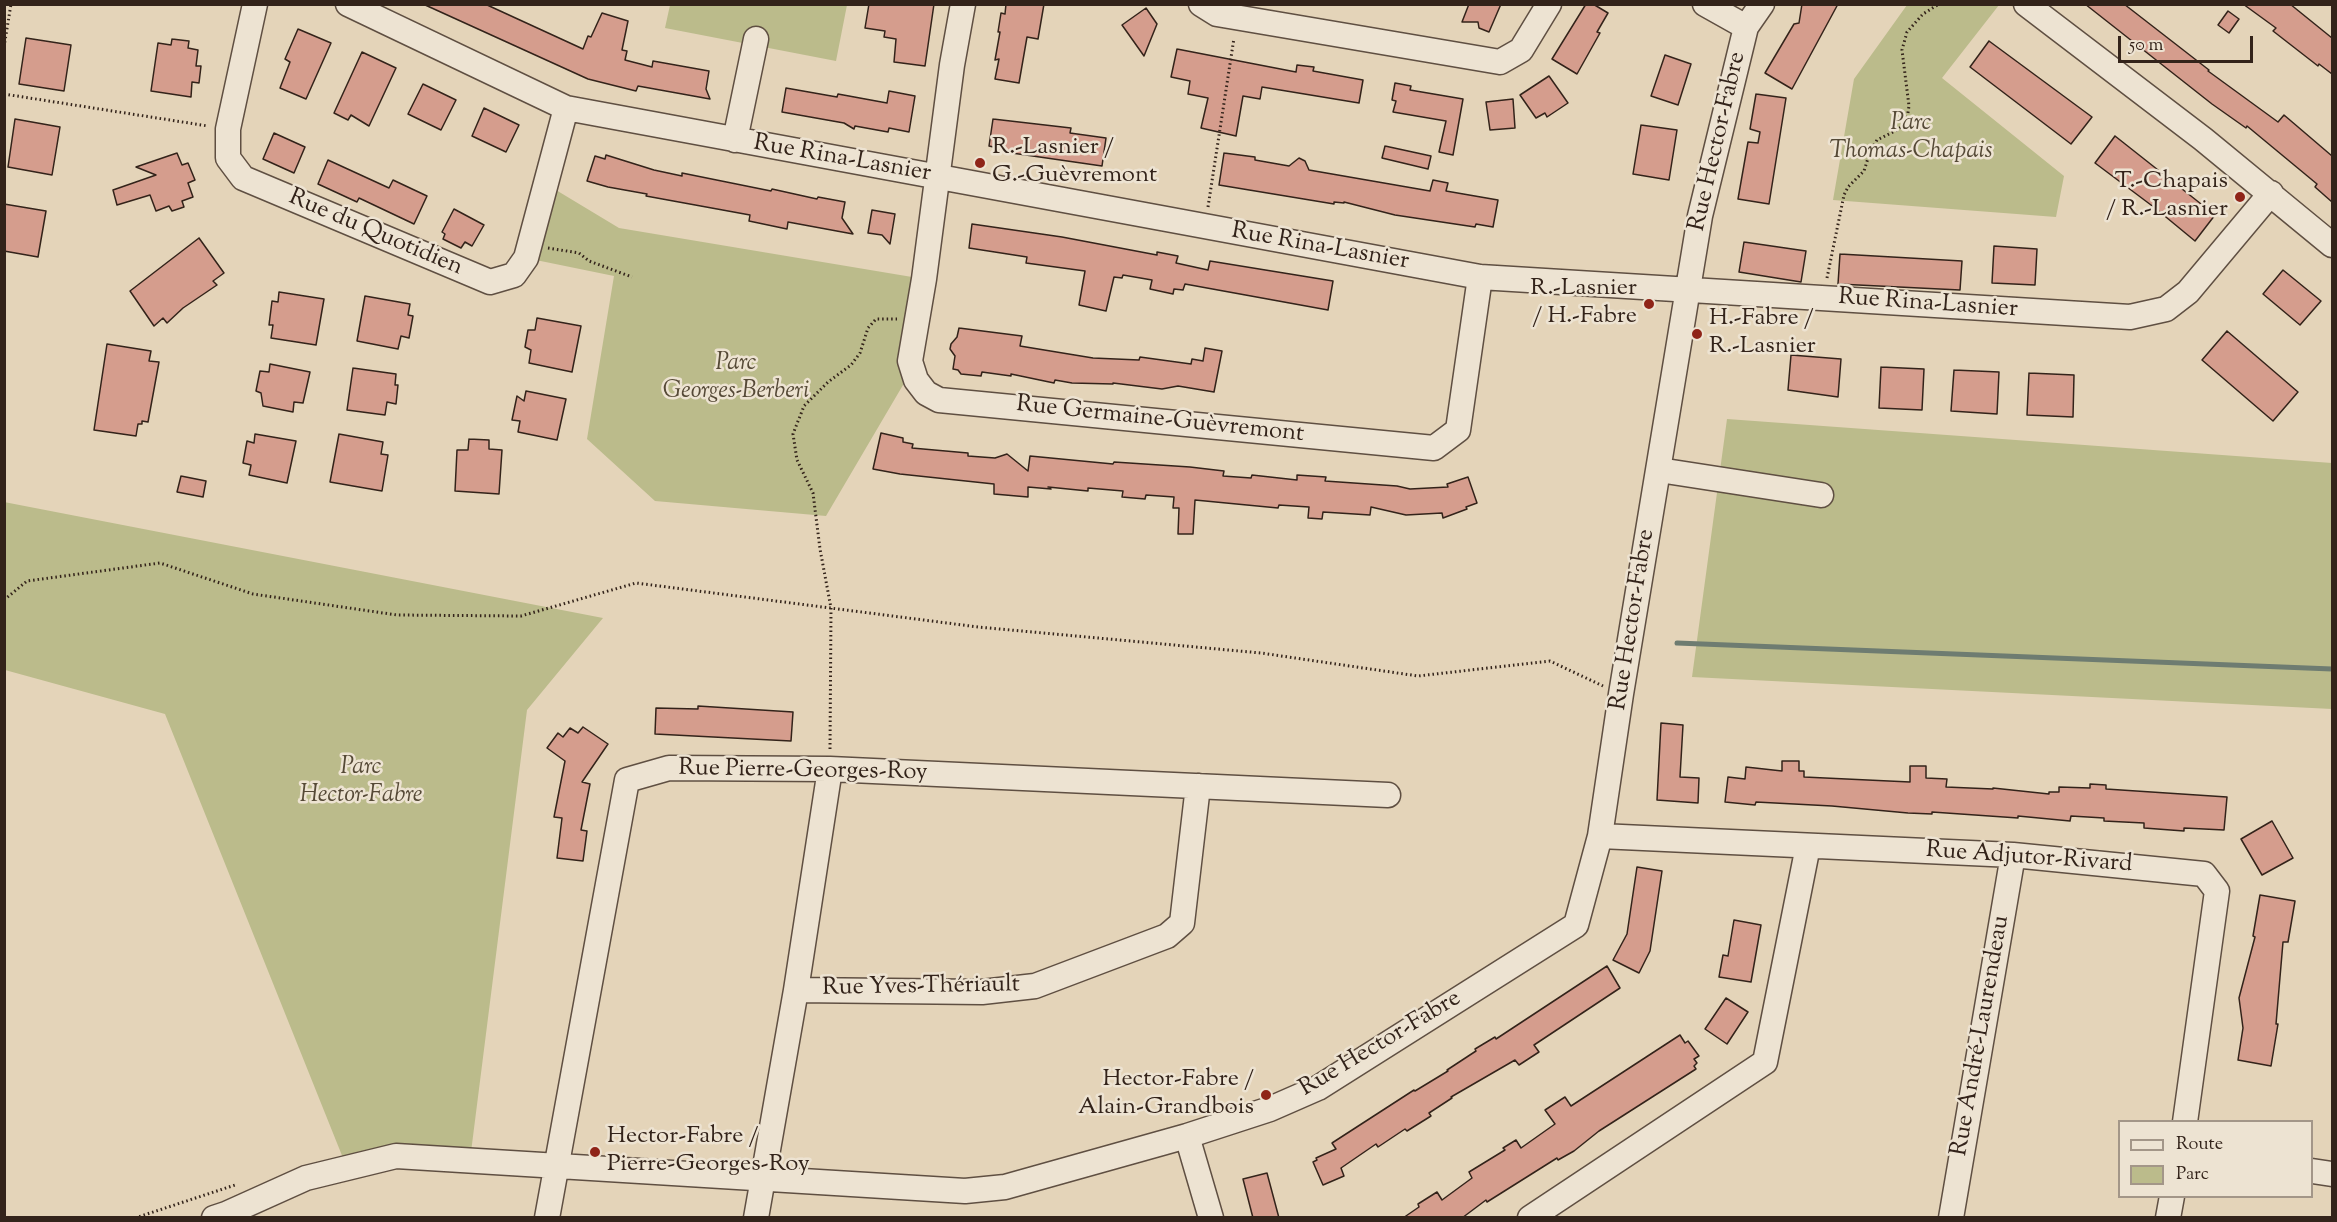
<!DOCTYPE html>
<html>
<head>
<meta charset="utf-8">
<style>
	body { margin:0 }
	#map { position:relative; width:2337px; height:1222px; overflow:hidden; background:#e4d4b9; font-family:"Sorts Mill Goudy",serif }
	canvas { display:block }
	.frame { position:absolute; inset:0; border:6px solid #33231a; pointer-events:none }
	.legend { position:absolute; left:2118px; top:1120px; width:195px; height:78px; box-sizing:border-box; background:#ede3d2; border:2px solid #a39688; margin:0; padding:8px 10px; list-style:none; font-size:18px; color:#33231a }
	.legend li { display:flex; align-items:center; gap:12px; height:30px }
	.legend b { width:30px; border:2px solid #a39688 }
	.scale { position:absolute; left:2118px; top:36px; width:135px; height:27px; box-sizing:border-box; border:3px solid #33231a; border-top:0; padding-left:8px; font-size:18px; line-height:21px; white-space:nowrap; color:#33231a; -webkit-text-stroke:4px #ede3d2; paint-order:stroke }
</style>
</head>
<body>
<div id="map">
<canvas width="2337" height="1222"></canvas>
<div class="frame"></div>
<ul class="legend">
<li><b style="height:8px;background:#ede3d2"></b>Route</li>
<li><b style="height:16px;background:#bbbb8b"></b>Parc</li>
</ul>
<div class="scale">50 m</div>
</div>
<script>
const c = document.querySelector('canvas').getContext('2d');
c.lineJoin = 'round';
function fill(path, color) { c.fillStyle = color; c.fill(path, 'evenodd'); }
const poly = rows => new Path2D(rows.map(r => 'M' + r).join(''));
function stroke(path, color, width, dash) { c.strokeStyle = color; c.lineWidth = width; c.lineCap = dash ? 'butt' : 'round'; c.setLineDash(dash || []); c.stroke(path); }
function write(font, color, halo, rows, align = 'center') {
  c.font = font + ' "Sorts Mill Goudy",serif'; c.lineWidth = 5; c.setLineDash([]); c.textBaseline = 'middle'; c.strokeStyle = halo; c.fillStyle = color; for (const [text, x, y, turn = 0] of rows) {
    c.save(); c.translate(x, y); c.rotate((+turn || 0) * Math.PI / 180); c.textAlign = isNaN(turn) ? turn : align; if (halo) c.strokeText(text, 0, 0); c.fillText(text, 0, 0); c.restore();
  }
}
fill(poly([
	[670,5,847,5,836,61,665,28],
	[1907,5,1999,5,1942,78,2064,176,2056,217,1833,200,1854,79],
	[546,184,619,228,924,279,916,380,903,385,826,516,655,501,587,439,614,276,526,258],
	[1727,419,2332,463,2332,709,1692,677],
	[4,502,603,618,527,710,470,1160,347,1168,165,714,5,670]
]), '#bbbb8b');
stroke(poly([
	[1677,643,2332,669]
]), '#6e7c71', 5);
const building = poly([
	[423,4,485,4,583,49,588,36,591,37,602,13,628,21,622,50,627,51,625,60,652,67,653,61,709,71,706,89,710,99,638,86,636,91,588,79,423,4],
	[869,4,934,4,925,66,894,62,896,39,884,37,885,31,865,28,869,4],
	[1006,4,1044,4,1038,39,1027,37,1019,83,995,79,999,59,995,60,1000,32,998,32,1001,13,1005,14,1006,4],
	[1469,4,1501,4,1489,32,1479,28,1478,22,1462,22,1469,4],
	[1586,4,1593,4,1608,13,1597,32,1600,33,1577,74,1552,59,1586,4],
	[1802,4,1838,4,1792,89,1765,73,1794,24,1799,23,1802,4],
	[2085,4,2124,4,2209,70,2208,71,2278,122,2284,115,2332,156,2332,202,2315,187,2317,184,2247,126,2246,128,2212,104,2085,4],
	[2243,4,2290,4,2332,38,2332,74,2319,64,2318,66,2273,31,2276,28,2243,4],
	[1146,8,1157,24,1144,56,1122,25,1146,8],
	[2228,11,2239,19,2229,33,2218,25,2228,11],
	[298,29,331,43,306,99,280,88,290,62,285,59,298,29],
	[26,38,71,45,64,91,19,84,26,38],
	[172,39,189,41,188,48,198,50,196,66,201,66,199,83,192,82,191,97,151,91,158,43,171,45,172,39],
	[1989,41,2092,117,2071,144,1970,67,1989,41],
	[1177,49,1296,72,1297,65,1314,67,1313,71,1363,80,1359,103,1262,87,1260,99,1243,96,1236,136,1201,128,1208,98,1188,94,1190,81,1171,77,1177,49],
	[362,52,396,68,369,126,351,115,348,120,334,113,362,52],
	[1665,55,1691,64,1678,105,1651,96,1665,55],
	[1549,76,1568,103,1547,117,1545,113,1536,118,1520,95,1549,76],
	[1395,83,1411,86,1410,90,1463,99,1453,155,1439,152,1446,121,1393,112,1396,101,1392,100,1395,83],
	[423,84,456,100,441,130,408,114,423,84],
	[786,88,837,97,838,94,887,103,889,91,915,96,909,132,889,128,888,132,855,126,854,129,844,123,782,112,786,88],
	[1756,94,1786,98,1769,204,1738,199,1748,142,1758,143,1760,132,1750,129,1756,94],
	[1513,99,1515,128,1490,130,1486,102,1513,99],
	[484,108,519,125,506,152,472,136,484,108],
	[15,119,60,127,52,175,8,167,15,119],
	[993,119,1071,128,1070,133,1106,138,1102,166,998,151,998,148,989,146,993,119],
	[1641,125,1677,130,1669,180,1633,174,1641,125],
	[274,133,305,147,294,173,263,159,274,133],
	[2115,136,2215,215,2195,241,2155,208,2095,163,2115,136],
	[1385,146,1431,156,1428,169,1382,158,1385,146],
	[177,153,182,165,188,163,195,180,188,183,193,197,182,201,184,207,172,211,169,206,156,211,150,195,117,205,113,190,156,175,136,167,177,153],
	[1224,153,1255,157,1255,160,1289,166,1299,158,1305,161,1309,170,1430,191,1433,180,1448,183,1446,191,1498,200,1493,227,1476,224,1475,227,1395,215,1344,202,1344,203,1334,202,1334,204,1219,185,1224,153],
	[606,155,654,170,682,176,682,173,771,191,772,189,817,199,818,197,845,202,842,218,853,234,788,222,787,229,749,221,750,215,646,196,647,194,608,187,587,181,595,156,605,159,606,155],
	[328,160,389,188,393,180,427,196,414,224,359,198,357,202,318,184,328,160],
	[4,204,46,211,38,257,4,251,4,204],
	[454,209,484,225,472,246,465,242,461,248,443,239,445,234,442,232,454,209],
	[872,210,895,214,890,244,882,235,868,233,872,210],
	[972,224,1062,237,1157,255,1157,252,1178,256,1176,263,1208,270,1210,261,1333,281,1328,310,1185,284,1183,290,1174,289,1173,294,1150,289,1152,280,1123,275,1122,278,1114,277,1106,311,1079,305,1085,271,1026,263,1027,257,969,248,972,224],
	[199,238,224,273,213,281,217,285,183,308,167,323,163,318,154,326,130,291,199,238],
	[1744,242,1806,251,1801,282,1739,272,1744,242],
	[1994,246,2037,249,2035,285,1992,283,1994,246],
	[1840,254,1962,261,1960,290,1838,284,1840,254],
	[2283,270,2321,301,2300,325,2263,294,2283,270],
	[279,292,324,299,316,345,271,338,273,325,269,325,272,301,278,302,279,292],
	[365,296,410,304,408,315,413,316,409,338,401,336,398,349,357,341,365,296],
	[537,318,581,326,572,372,529,363,531,350,525,347,528,330,535,330,537,318],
	[959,328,1022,336,1020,346,1093,358,1139,360,1140,357,1191,364,1192,359,1203,361,1205,348,1222,351,1214,392,1178,386,1162,389,1113,383,1113,384,1072,383,1055,380,1054,383,1011,374,1011,376,982,372,981,376,961,374,958,370,953,369,955,356,950,349,951,344,957,337,959,328],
	[2227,331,2298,392,2273,421,2202,360,2227,331],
	[107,344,151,351,149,361,159,362,148,422,142,421,142,424,138,424,136,436,94,430,107,344],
	[1791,355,1841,359,1838,397,1788,390,1791,355],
	[270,364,310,372,303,403,294,402,293,412,263,406,261,393,256,391,260,371,269,372,270,364],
	[1881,367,1924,369,1922,410,1879,408,1881,367],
	[353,368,396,374,395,385,398,385,396,404,387,402,385,415,347,410,353,368],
	[1954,370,1999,372,1997,414,1951,411,1954,370],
	[2029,373,2074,375,2073,417,2027,415,2029,373],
	[526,391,566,399,557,440,518,432,520,421,512,420,517,396,524,401,526,391],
	[881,433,903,438,903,442,913,444,912,448,968,453,968,456,995,458,1007,454,1028,471,1030,456,1113,464,1114,462,1190,467,1224,471,1223,476,1251,478,1252,475,1297,480,1297,475,1326,477,1325,481,1397,486,1410,489,1448,487,1447,484,1468,477,1477,503,1466,507,1467,509,1443,518,1442,513,1406,515,1371,507,1370,515,1323,512,1322,519,1308,518,1309,507,1279,505,1278,508,1195,500,1193,534,1178,534,1179,508,1173,508,1174,497,1146,495,1145,499,1122,497,1123,491,1088,488,1088,491,1048,487,1051,489,1028,487,1028,497,994,494,994,484,900,474,873,469,881,433],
	[255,434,296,441,287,483,249,475,251,465,243,463,247,441,254,443,255,434],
	[339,434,383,442,381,454,388,455,382,491,330,482,339,434],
	[469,439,489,440,489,449,502,450,499,494,455,491,457,450,468,450,469,439],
	[181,476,206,481,203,497,177,492,181,476],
	[698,706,793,712,791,741,655,734,656,708,698,709,698,706],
	[1661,723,1683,725,1680,777,1699,778,1698,803,1657,800,1661,723],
	[583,727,608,744,582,782,590,784,581,830,587,831,583,861,557,858,562,818,554,817,565,761,547,748,558,733,563,737,570,728,578,733,583,727],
	[1782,761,1799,761,1799,771,1804,771,1804,777,1910,782,1910,766,1926,766,1926,778,1947,779,1946,787,1993,789,1993,788,2049,794,2049,792,2059,792,2059,787,2090,788,2090,784,2106,785,2106,789,2227,797,2224,830,2184,828,2184,831,2144,828,2144,823,2104,821,2104,818,2071,816,2070,821,2018,816,2018,818,1932,812,1932,814,1908,813,1832,806,1756,802,1755,805,1725,802,1728,777,1745,779,1746,767,1782,771,1782,761],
	[2272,821,2293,858,2262,875,2241,839,2272,821],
	[1637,867,1662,871,1650,951,1639,973,1613,960,1627,934,1637,867],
	[2260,895,2295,901,2288,942,2283,942,2276,1024,2278,1024,2271,1066,2238,1060,2243,1028,2239,998,2255,937,2253,936,2260,895],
	[1734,920,1761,925,1751,982,1719,977,1723,955,1728,956,1734,920],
	[1607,966,1620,988,1534,1045,1539,1052,1519,1065,1515,1060,1451,1097,1452,1098,1429,1113,1431,1116,1407,1131,1405,1129,1378,1147,1376,1144,1341,1168,1344,1176,1323,1185,1313,1162,1317,1160,1316,1158,1336,1149,1332,1143,1414,1090,1415,1091,1448,1071,1447,1070,1476,1051,1475,1049,1495,1037,1496,1039,1607,966],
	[1726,998,1748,1012,1727,1044,1705,1029,1726,998],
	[1680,1035,1685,1043,1688,1041,1699,1056,1694,1059,1697,1063,1694,1066,1696,1069,1599,1131,1574,1151,1558,1160,1557,1158,1487,1202,1486,1200,1462,1218,1403,1218,1419,1207,1418,1204,1437,1192,1442,1200,1472,1178,1469,1172,1505,1150,1503,1148,1516,1140,1521,1148,1555,1124,1545,1110,1565,1097,1571,1106,1680,1035],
	[1267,1173,1279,1218,1253,1218,1243,1179,1267,1173]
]);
fill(building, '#d59d8d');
stroke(building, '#33231a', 1.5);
const minor = poly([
	[255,4,228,129,228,158,243,178,490,282,514,275,526,258,566,108],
	[348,4,566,108,1480,277,2130,317,2166,309,2188,292,2271,193],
	[963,4,952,65,924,279,910,361,916,380,926,393,939,400,1434,448,1458,430,1480,277],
	[1201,4,1217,14,1500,62,1521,50,1549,4],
	[1705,4,1746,27],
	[2026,4,2203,139,2332,245],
	[735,140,756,39],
	[1659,470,1821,495],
	[1600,836,2013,855,2204,874,2217,891,2185,1122],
	[796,990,982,992,1035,986,1167,936,1182,923,1198,786],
	[1187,1136,1211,1218],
	[2312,1171,2332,1174],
	[214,1218,226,1214,306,1178,396,1156,965,1191,1005,1187,1187,1136,1270,1109,1318,1088,1576,925,1600,836,1621,694,1700,216,1746,27,1762,4],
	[547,1218,627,780,669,768,830,769,1388,795],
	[756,1218,796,990,830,769],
	[1530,1218,1765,1062,1808,846],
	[1951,1218,2013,855],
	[2168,1218,2172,1196]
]);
stroke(minor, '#5f4f42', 27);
stroke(poly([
	[4,47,11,4],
	[4,94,208,126],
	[1208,207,1234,38],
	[548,248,579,253,589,261,632,277],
	[1827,278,1844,195,1848,187,1864,171,1869,155,1877,140,1899,129,1907,119,1909,106,1902,50,1907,32,1923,14,1939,4],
	[4,600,27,581,160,563,253,594,397,615,521,616,636,583,978,627,1261,653,1418,676,1550,661,1603,686],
	[830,749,831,608,820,549,813,493,797,460,793,434,804,406,828,382,851,365,860,353,868,328,876,319,897,319],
	[135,1218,235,1185]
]), '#33231a', 3, [1.5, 3]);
stroke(minor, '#ede3d2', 24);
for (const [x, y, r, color] of [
	[980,163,6,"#8f2418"],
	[2240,197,6,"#8f2418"],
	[1649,304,6,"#8f2418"],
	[1697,334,6,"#8f2418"],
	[1266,1095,6,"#8f2418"],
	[595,1152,6,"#8f2418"]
]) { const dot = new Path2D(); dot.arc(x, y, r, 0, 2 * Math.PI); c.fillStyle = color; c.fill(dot); stroke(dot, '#ede3d2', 2); }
write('italic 24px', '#554936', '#ede3d2', [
	["Parc",1911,125],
	["Thomas-Chapais",1911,153],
	["Parc",736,365],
	["Georges-Berberi",736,393],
	["Parc",361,769],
	["Hector-Fabre",361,797]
]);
write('24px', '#33231a', '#ede3d2', [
	["Rue Hector-Fabre",1719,142,-77],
	["Rue Rina-Lasnier",842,160,10],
	["Rue du Quotidien",375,234,23],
	["Rue Rina-Lasnier",1320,248,10],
	["Rue Rina-Lasnier",1928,305,4],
	["Rue Germaine-Guèvremont",1160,421,6],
	["Rue Hector-Fabre",1634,620,-81],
	["Rue Pierre-Georges-Roy",803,772,1],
	["Rue Adjutor-Rivard",2029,859,4],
	["Rue Yves-Thériault",921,988,-1],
	["Rue André-Laurendeau",1982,1036,-80],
	["Rue Hector-Fabre",1381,1045,-31]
]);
write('24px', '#33231a', '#ede3d2', [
	["R.-Lasnier /",992,149],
	["G.-Guèvremont",992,177],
	["T.-Chapais",2228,183,"right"],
	["/ R.-Lasnier",2228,211,"right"],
	["R.-Lasnier",1637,290,"right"],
	["/ H.-Fabre",1637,318,"right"],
	["H.-Fabre /",1709,320],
	["R.-Lasnier",1709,348],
	["Hector-Fabre /",1254,1081,"right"],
	["Alain-Grandbois",1254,1109,"right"],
	["Hector-Fabre /",607,1138],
	["Pierre-Georges-Roy",607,1166]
], 'left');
</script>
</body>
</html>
